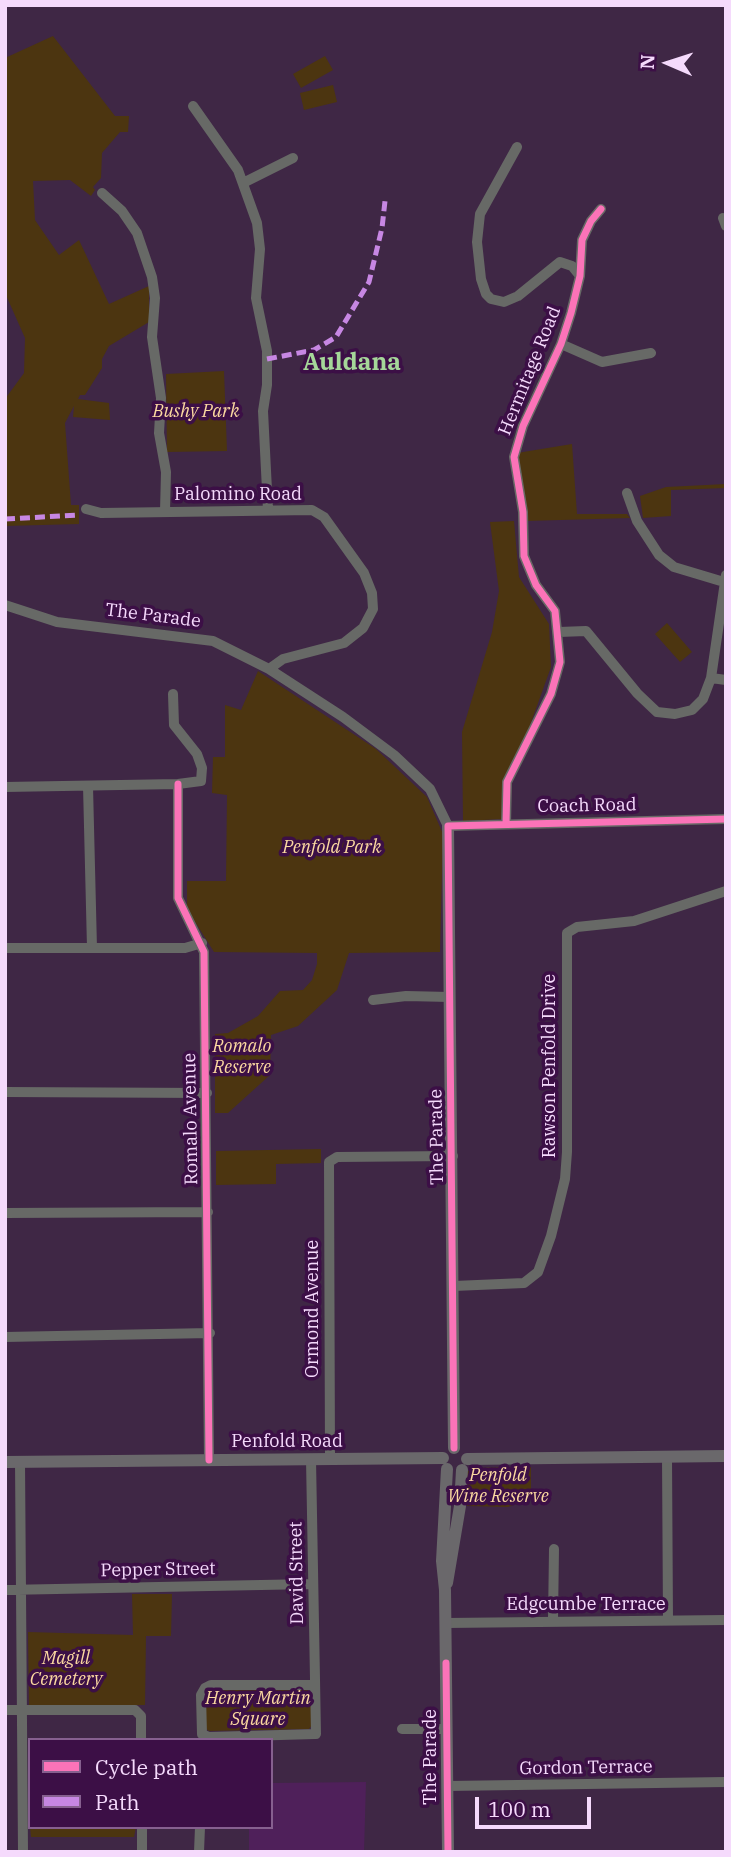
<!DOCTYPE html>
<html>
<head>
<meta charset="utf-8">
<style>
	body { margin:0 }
	#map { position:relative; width:731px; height:1857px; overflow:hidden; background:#3f2745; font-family:"IBM Plex Serif",serif }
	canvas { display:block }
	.frame { position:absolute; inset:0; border:7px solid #f5dafc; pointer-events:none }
	.legend { position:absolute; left:28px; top:1738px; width:245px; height:91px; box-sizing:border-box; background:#3c0f46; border:2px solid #86608f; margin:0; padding:9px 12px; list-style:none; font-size:21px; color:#f5dafc }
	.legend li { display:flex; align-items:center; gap:14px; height:35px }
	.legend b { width:35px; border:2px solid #86608f }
	.north { position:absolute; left:633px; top:28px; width:70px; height:70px; -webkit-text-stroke:5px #3c0f46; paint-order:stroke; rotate:273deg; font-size:19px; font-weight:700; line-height:28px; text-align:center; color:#f5dafc }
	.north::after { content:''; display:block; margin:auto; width:24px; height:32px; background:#f5dafc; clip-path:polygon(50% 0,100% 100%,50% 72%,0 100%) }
	.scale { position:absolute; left:475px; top:1797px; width:116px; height:32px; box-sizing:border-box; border:4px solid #f5dafc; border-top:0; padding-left:9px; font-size:21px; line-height:24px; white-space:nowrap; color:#f5dafc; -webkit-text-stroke:5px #3c0f46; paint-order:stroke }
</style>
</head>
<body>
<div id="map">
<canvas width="731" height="1857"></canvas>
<div class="frame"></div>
<ul class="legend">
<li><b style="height:9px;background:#fb73b8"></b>Cycle path</li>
<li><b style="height:9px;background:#c787e3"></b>Path</li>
</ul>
<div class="north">N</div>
<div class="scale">100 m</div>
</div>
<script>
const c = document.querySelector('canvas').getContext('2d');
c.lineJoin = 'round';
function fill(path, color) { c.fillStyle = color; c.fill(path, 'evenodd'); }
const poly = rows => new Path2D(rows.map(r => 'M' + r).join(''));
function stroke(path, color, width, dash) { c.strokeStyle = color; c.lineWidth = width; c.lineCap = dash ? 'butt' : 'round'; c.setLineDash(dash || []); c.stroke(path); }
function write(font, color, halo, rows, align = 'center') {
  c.font = font + ' "IBM Plex Serif",serif'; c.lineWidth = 7; c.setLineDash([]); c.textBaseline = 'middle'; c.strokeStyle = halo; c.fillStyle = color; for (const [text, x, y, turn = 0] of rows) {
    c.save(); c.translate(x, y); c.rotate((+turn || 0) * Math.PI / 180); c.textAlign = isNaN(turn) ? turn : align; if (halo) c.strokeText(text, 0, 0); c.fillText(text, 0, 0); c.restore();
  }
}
fill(poly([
	[366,1782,364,1852,249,1852,249,1827,271,1827,271,1783]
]), '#4f205a');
fill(poly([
	[53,36,115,116,129,116,128,132,120,132,102,153,101,178,93,187,95,190,91,196,70,180,33,181,35,220,59,255,79,240,109,304,149,286,149,322,109,346,102,359,102,368,85,395,80,395,78,399,109,403,110,420,73,417,74,406,65,423,71,505,79,505,79,524,5,526,5,399,24,373,25,338,5,293,5,58],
	[325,56,333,70,301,88,293,74],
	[333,85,337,102,304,110,300,93],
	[224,371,227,451,167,452,166,374],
	[572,444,577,514,627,514,630,518,526,521,517,453],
	[726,484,726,488,671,490,671,516,643,518,640,496,666,487],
	[514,521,519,577,549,624,551,667,523,745,503,783,503,819,463,821,462,732,492,632,499,591,490,522],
	[667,623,692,652,680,662,655,634],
	[258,671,376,749,427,797,443,834,440,952,349,953,337,990,298,1026,271,1035,270,1075,228,1113,215,1113,215,1034,228,1033,258,1016,280,991,303,990,312,980,317,964,317,953,214,952,187,909,187,881,226,881,227,795,212,793,213,757,225,757,225,705,241,710],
	[321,1149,321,1163,276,1164,276,1184,216,1185,216,1151],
	[531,1467,531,1499,508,1507,467,1506,466,1473,472,1468],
	[132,1594,172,1594,171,1636,146,1636,145,1705,29,1706,28,1632,133,1635],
	[306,1688,313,1696,313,1724,309,1729,209,1731,205,1728,206,1691],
	[30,1827,136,1827,134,1837,31,1837]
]), '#4c3510');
stroke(poly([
	[193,106,238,170,257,223,260,249,256,298,267,351,267,385,263,411,268,510],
	[517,147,480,214,477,242,481,279,486,294,491,299,504,302,518,296,560,262,572,266,580,276],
	[243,183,293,158],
	[102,193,122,211,137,233,152,277,155,298,152,337,161,398,159,433,166,472,165,511],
	[723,218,726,226],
	[561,344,602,362,651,353],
	[627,493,637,521,659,555,674,567,724,582],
	[86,509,101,513,312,510,324,517,364,573,372,593,373,609,363,628,344,643,283,659,269,669],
	[5,605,57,622,213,641,269,669,343,717,394,755,430,789,448,826,726,819],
	[559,632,586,631,637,693,657,712,675,714,692,710,703,699,711,678,726,575],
	[711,678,726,680],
	[178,784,178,898,204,952,209,1460],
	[88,786,92,948],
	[5,787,178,784,201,781,202,768,197,754,174,725,173,694],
	[506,824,507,782,551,694,560,662,555,611,536,585,524,556,523,512,514,457,523,426,561,344,571,313,580,276,582,240,591,221,601,209],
	[5,948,185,948,202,943],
	[373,1000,406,996,450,997],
	[5,1092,207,1093],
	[5,1213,208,1212],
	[454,1286,524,1283,538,1272,551,1236,565,1179,567,1152,567,933,577,927,634,921,726,891],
	[5,1337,210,1333],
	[667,1457,668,1620],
	[311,1459,316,1734,209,1737,202,1734,201,1695,205,1688,211,1685,314,1685],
	[330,1459,329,1162,337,1157,453,1156],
	[20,1462,23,1852],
	[5,1590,312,1584],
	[553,1620,554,1549],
	[446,1623,726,1620],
	[5,1710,135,1710,141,1716,141,1740],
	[402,1729,447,1729],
	[447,1786,726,1782],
	[142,1827,142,1852],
	[199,1852,200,1827]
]), '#676966', 10);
stroke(poly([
	[448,826,454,1448],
	[467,1459,726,1456],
	[5,1462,443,1458],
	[447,1469,442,1561,445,1590,448,1852],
	[447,1583,460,1506,462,1470]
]), '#6a686b', 12);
stroke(poly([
	[267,359,314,350,336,337,369,282,382,228,385,201],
	[5,519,79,515]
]), '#c787e3', 5, [10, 5]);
stroke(poly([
	[178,784,178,898,204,952,209,1460],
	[506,824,507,782,551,694,560,662,555,611,536,585,524,556,523,512,514,457,523,426,561,344,571,313,580,276,582,240,591,221,601,209],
	[454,1448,448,826,726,819],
	[446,1663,448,1852]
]), '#fb73b8', 7);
write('18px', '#f5dafc', '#3c0f46', [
	["Hermitage Road",530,371,-68],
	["Palomino Road",238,495],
	["The Parade",153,616,7],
	["Coach Road",587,806,-1],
	["Rawson Penfold Drive",550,1066,-90],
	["Romalo Avenue",191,1119,-91],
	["The Parade",437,1137,-91],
	["Ormond Avenue",313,1309,-90],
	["Penfold Road",287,1442],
	["Pepper Street",158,1570,-1],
	["David Street",297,1573,-91],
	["Edgcumbe Terrace",586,1605],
	["The Parade",431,1757,-90],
	["Gordon Terrace",586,1768,-1]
]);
write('italic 18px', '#fbd9a0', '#3c0f46', [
	["Bushy Park",196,412],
	["Penfold Park",332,848],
	["Romalo",242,1047],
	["Reserve",242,1068],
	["Penfold",498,1476],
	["Wine Reserve",498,1497],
	["Magill",66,1659],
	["Cemetery",66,1680],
	["Henry Martin",258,1699],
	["Square",258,1720]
]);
write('bold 24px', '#a5d799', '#3c0f46', [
	["Auldana",352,363]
]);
</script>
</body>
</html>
